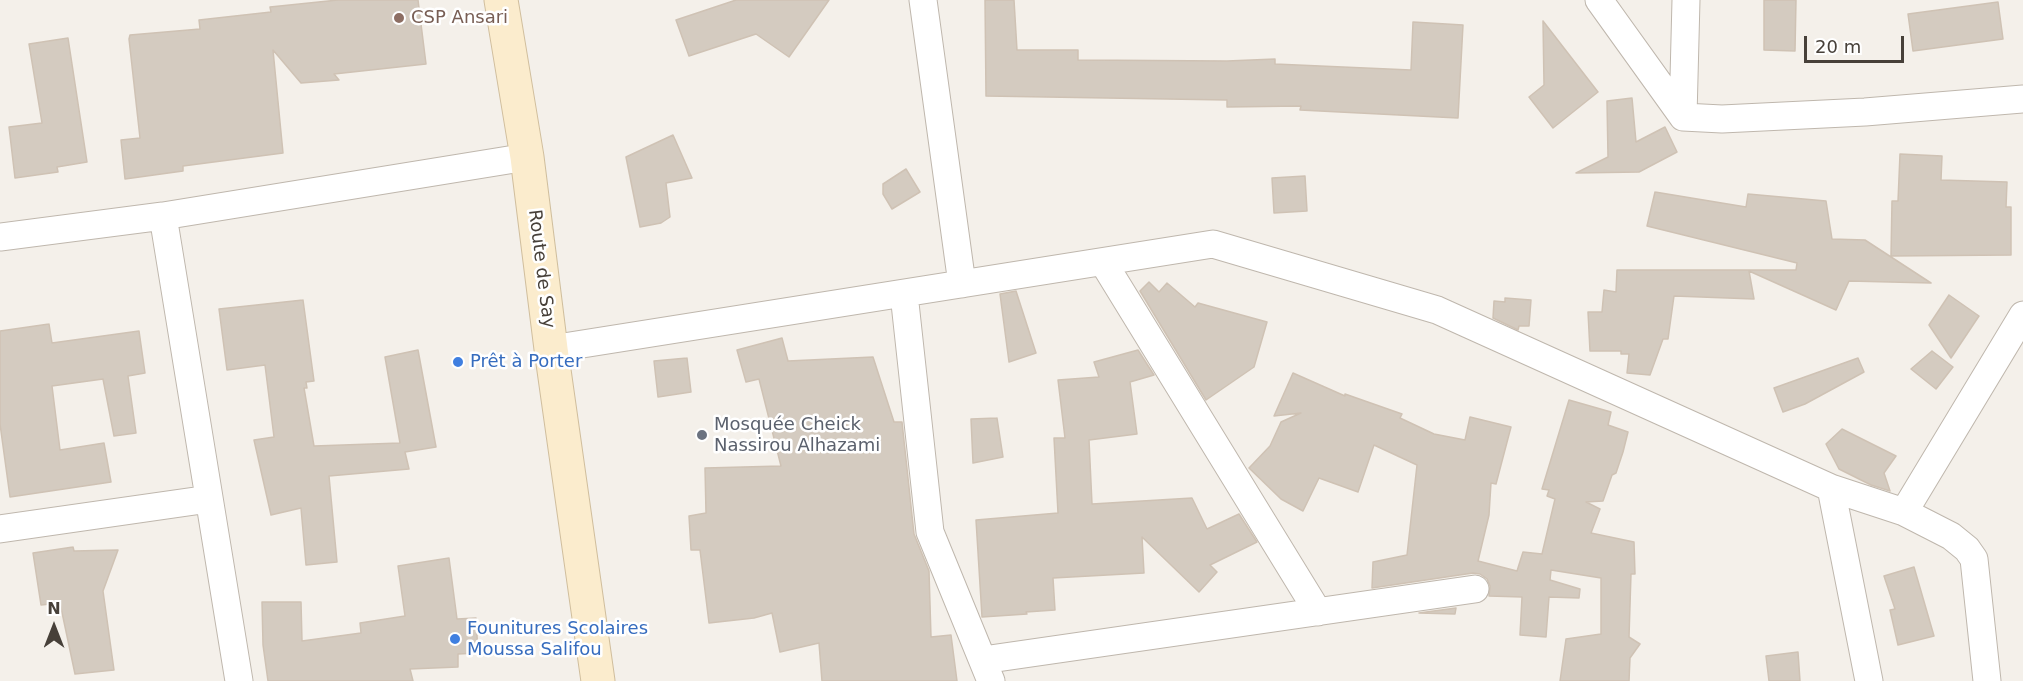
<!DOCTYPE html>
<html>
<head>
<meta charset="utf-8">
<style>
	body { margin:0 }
	#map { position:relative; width:2023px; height:681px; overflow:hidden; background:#f4f0ea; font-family:"DejaVu Sans",sans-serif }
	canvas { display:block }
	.north { position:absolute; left:24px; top:597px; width:60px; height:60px; -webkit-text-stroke:4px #fff; paint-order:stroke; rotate:0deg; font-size:16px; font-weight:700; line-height:24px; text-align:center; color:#474039 }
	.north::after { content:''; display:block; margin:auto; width:21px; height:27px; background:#474039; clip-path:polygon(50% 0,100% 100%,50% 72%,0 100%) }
	.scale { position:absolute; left:1804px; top:36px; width:100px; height:27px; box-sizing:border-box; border:3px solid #474039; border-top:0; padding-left:8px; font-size:18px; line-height:21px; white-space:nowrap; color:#474039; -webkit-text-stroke:4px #fff; paint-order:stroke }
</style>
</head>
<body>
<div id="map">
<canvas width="2023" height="681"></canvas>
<div class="north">N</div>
<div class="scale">20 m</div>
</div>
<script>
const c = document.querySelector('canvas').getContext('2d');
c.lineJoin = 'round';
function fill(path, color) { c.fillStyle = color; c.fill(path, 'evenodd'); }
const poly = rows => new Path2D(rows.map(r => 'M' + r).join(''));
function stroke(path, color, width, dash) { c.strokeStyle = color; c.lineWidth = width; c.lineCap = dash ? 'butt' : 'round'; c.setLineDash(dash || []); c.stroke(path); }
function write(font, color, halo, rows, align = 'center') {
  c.font = font + ' "DejaVu Sans",sans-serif'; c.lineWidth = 5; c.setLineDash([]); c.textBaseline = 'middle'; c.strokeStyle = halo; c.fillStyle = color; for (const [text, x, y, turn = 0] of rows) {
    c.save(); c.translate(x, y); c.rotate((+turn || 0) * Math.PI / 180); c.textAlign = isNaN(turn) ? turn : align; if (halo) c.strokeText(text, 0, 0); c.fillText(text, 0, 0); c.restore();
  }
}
const building = poly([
	[338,0,418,0,426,64,334,74,339,80,301,83,273,50,283,153,183,166,183,171,125,179,121,140,140,138,129,39,130,35,200,29,199,20,271,12,270,7,338,0],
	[736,0,829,0,789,57,756,34,689,56,676,20,736,0],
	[985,0,1014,0,1017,50,1078,50,1078,60,1227,61,1275,59,1275,64,1411,70,1413,22,1463,25,1458,118,1300,110,1301,106,1227,107,1227,100,986,96,985,0],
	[1764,0,1796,0,1795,51,1764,50,1764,0],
	[1998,2,2003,39,1913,51,1908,14,1998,2],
	[1543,21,1598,92,1553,128,1529,97,1544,85,1543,21],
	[68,38,87,162,57,167,58,172,15,178,9,127,42,123,29,44,68,38],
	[1632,98,1636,142,1665,127,1677,152,1639,172,1576,173,1608,157,1607,101,1632,98],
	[673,135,692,178,666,183,670,217,661,223,640,227,626,157,673,135],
	[1900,154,1942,156,1941,180,2007,182,2006,207,2011,207,2011,255,1891,256,1892,201,1898,201,1900,154],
	[906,169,920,192,892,209,883,194,883,184,906,169],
	[1305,176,1307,211,1274,213,1272,178,1305,176],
	[1655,192,1746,207,1748,194,1826,201,1832,239,1865,240,1931,283,1849,281,1836,310,1749,271,1754,299,1674,296,1668,339,1663,339,1650,375,1627,373,1629,354,1621,354,1621,351,1590,351,1588,312,1602,312,1604,290,1616,292,1617,270,1796,270,1797,263,1647,226,1655,192],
	[1149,282,1159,292,1167,283,1195,307,1198,303,1267,322,1254,367,1206,400,1140,291,1149,282],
	[1016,291,1036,353,1009,362,1000,294,1016,291],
	[1949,295,1979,316,1951,358,1929,325,1949,295],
	[1505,298,1531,300,1529,326,1519,326,1518,330,1493,318,1494,301,1505,302,1505,298],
	[303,300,314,381,306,382,307,388,304,388,314,446,400,443,385,357,418,350,436,447,405,452,409,469,329,476,337,562,306,565,301,508,271,515,254,440,274,437,265,365,227,370,219,309,303,300],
	[49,324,52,343,139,331,145,373,128,376,136,433,114,436,103,379,52,386,60,450,104,443,111,482,10,497,0,424,0,331,49,324],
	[782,338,788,361,873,357,894,422,902,422,914,534,929,571,931,637,951,635,957,681,822,681,819,643,780,652,772,613,754,618,709,623,700,550,691,550,689,516,706,513,705,468,781,466,759,379,746,382,737,350,782,338],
	[1138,350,1154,375,1130,382,1137,434,1089,440,1092,504,1192,498,1207,529,1239,514,1257,542,1210,565,1217,572,1199,592,1142,537,1144,573,1053,578,1055,610,1026,612,1027,614,982,617,976,520,1058,513,1054,438,1065,438,1058,380,1099,377,1094,362,1138,350],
	[1932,351,1953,367,1936,389,1911,369,1932,351],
	[687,358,691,392,658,397,654,361,687,358],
	[1858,358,1864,372,1805,404,1783,412,1774,388,1858,358],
	[1293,373,1345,396,1345,394,1402,414,1400,418,1434,434,1465,440,1470,417,1511,427,1496,484,1491,483,1489,515,1478,561,1517,571,1523,552,1542,554,1555,499,1547,496,1549,490,1542,489,1569,400,1611,412,1608,425,1628,432,1623,452,1616,473,1612,475,1603,501,1586,502,1600,509,1591,533,1634,542,1635,574,1631,574,1629,637,1640,644,1630,658,1629,681,1560,681,1566,639,1601,634,1601,578,1551,570,1550,580,1580,589,1579,598,1549,597,1546,637,1520,635,1522,597,1489,596,1490,586,1487,579,1480,574,1473,573,1372,588,1373,562,1407,555,1417,465,1374,445,1358,492,1319,478,1303,511,1281,499,1249,468,1270,446,1281,422,1301,413,1274,416,1293,373],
	[997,418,1003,457,973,463,971,419,997,418],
	[1842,429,1896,456,1884,473,1890,491,1871,485,1839,469,1826,444,1842,429],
	[73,547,74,551,118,550,103,591,114,670,75,674,60,603,41,605,33,553,73,547],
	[449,558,457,619,476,618,478,653,458,654,458,667,410,669,413,681,268,681,263,645,262,602,301,602,302,641,361,633,360,623,405,616,398,566,449,558],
	[1914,567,1934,636,1898,645,1890,610,1895,609,1884,576,1914,567],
	[1456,608,1455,614,1419,613,1456,608],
	[1798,652,1800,681,1769,681,1766,656,1798,652]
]);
fill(building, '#d4cbc0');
stroke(building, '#cfc2b4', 1.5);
const minor = poly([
	[923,0,962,284],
	[1599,0,1683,117],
	[1686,0,1683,117,1722,119,1865,112,2023,99],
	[163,216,239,681],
	[0,237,163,216,527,157],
	[1103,262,1318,612],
	[904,294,930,532,991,681],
	[551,349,1213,244,1437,310,1831,488],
	[1904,512,2023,315],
	[0,529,209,499],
	[983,660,1475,589],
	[1869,681,1831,488,1904,512,1951,536,1967,549,1974,559,1987,681]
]);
const secondary = poly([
	[501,0,527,157,551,349,598,681]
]);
stroke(minor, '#bfb7ad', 29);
stroke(secondary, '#d0be9d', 35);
stroke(minor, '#fff', 27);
stroke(secondary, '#fbeccd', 33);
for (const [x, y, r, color] of [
	[399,18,6,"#8d6e63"],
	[458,362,6,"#3f7fe0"],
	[702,435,6,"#6b7280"],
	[455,639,6,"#3f7fe0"]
]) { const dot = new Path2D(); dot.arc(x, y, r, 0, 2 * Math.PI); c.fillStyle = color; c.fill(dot); stroke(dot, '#fff', 2); }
write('18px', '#785e54', '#fff', [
	["CSP Ansari",411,18]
], 'left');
write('18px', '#474039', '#fff', [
	["Route de Say",541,269,83]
]);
write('18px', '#366cbe', '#fff', [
	["Prêt à Porter",470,362],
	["Founitures Scolaires",467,629],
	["Moussa Salifou",467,650]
], 'left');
write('18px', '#5b616d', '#fff', [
	["Mosquée Cheick",714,425],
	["Nassirou Alhazami",714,446]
], 'left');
</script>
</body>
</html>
